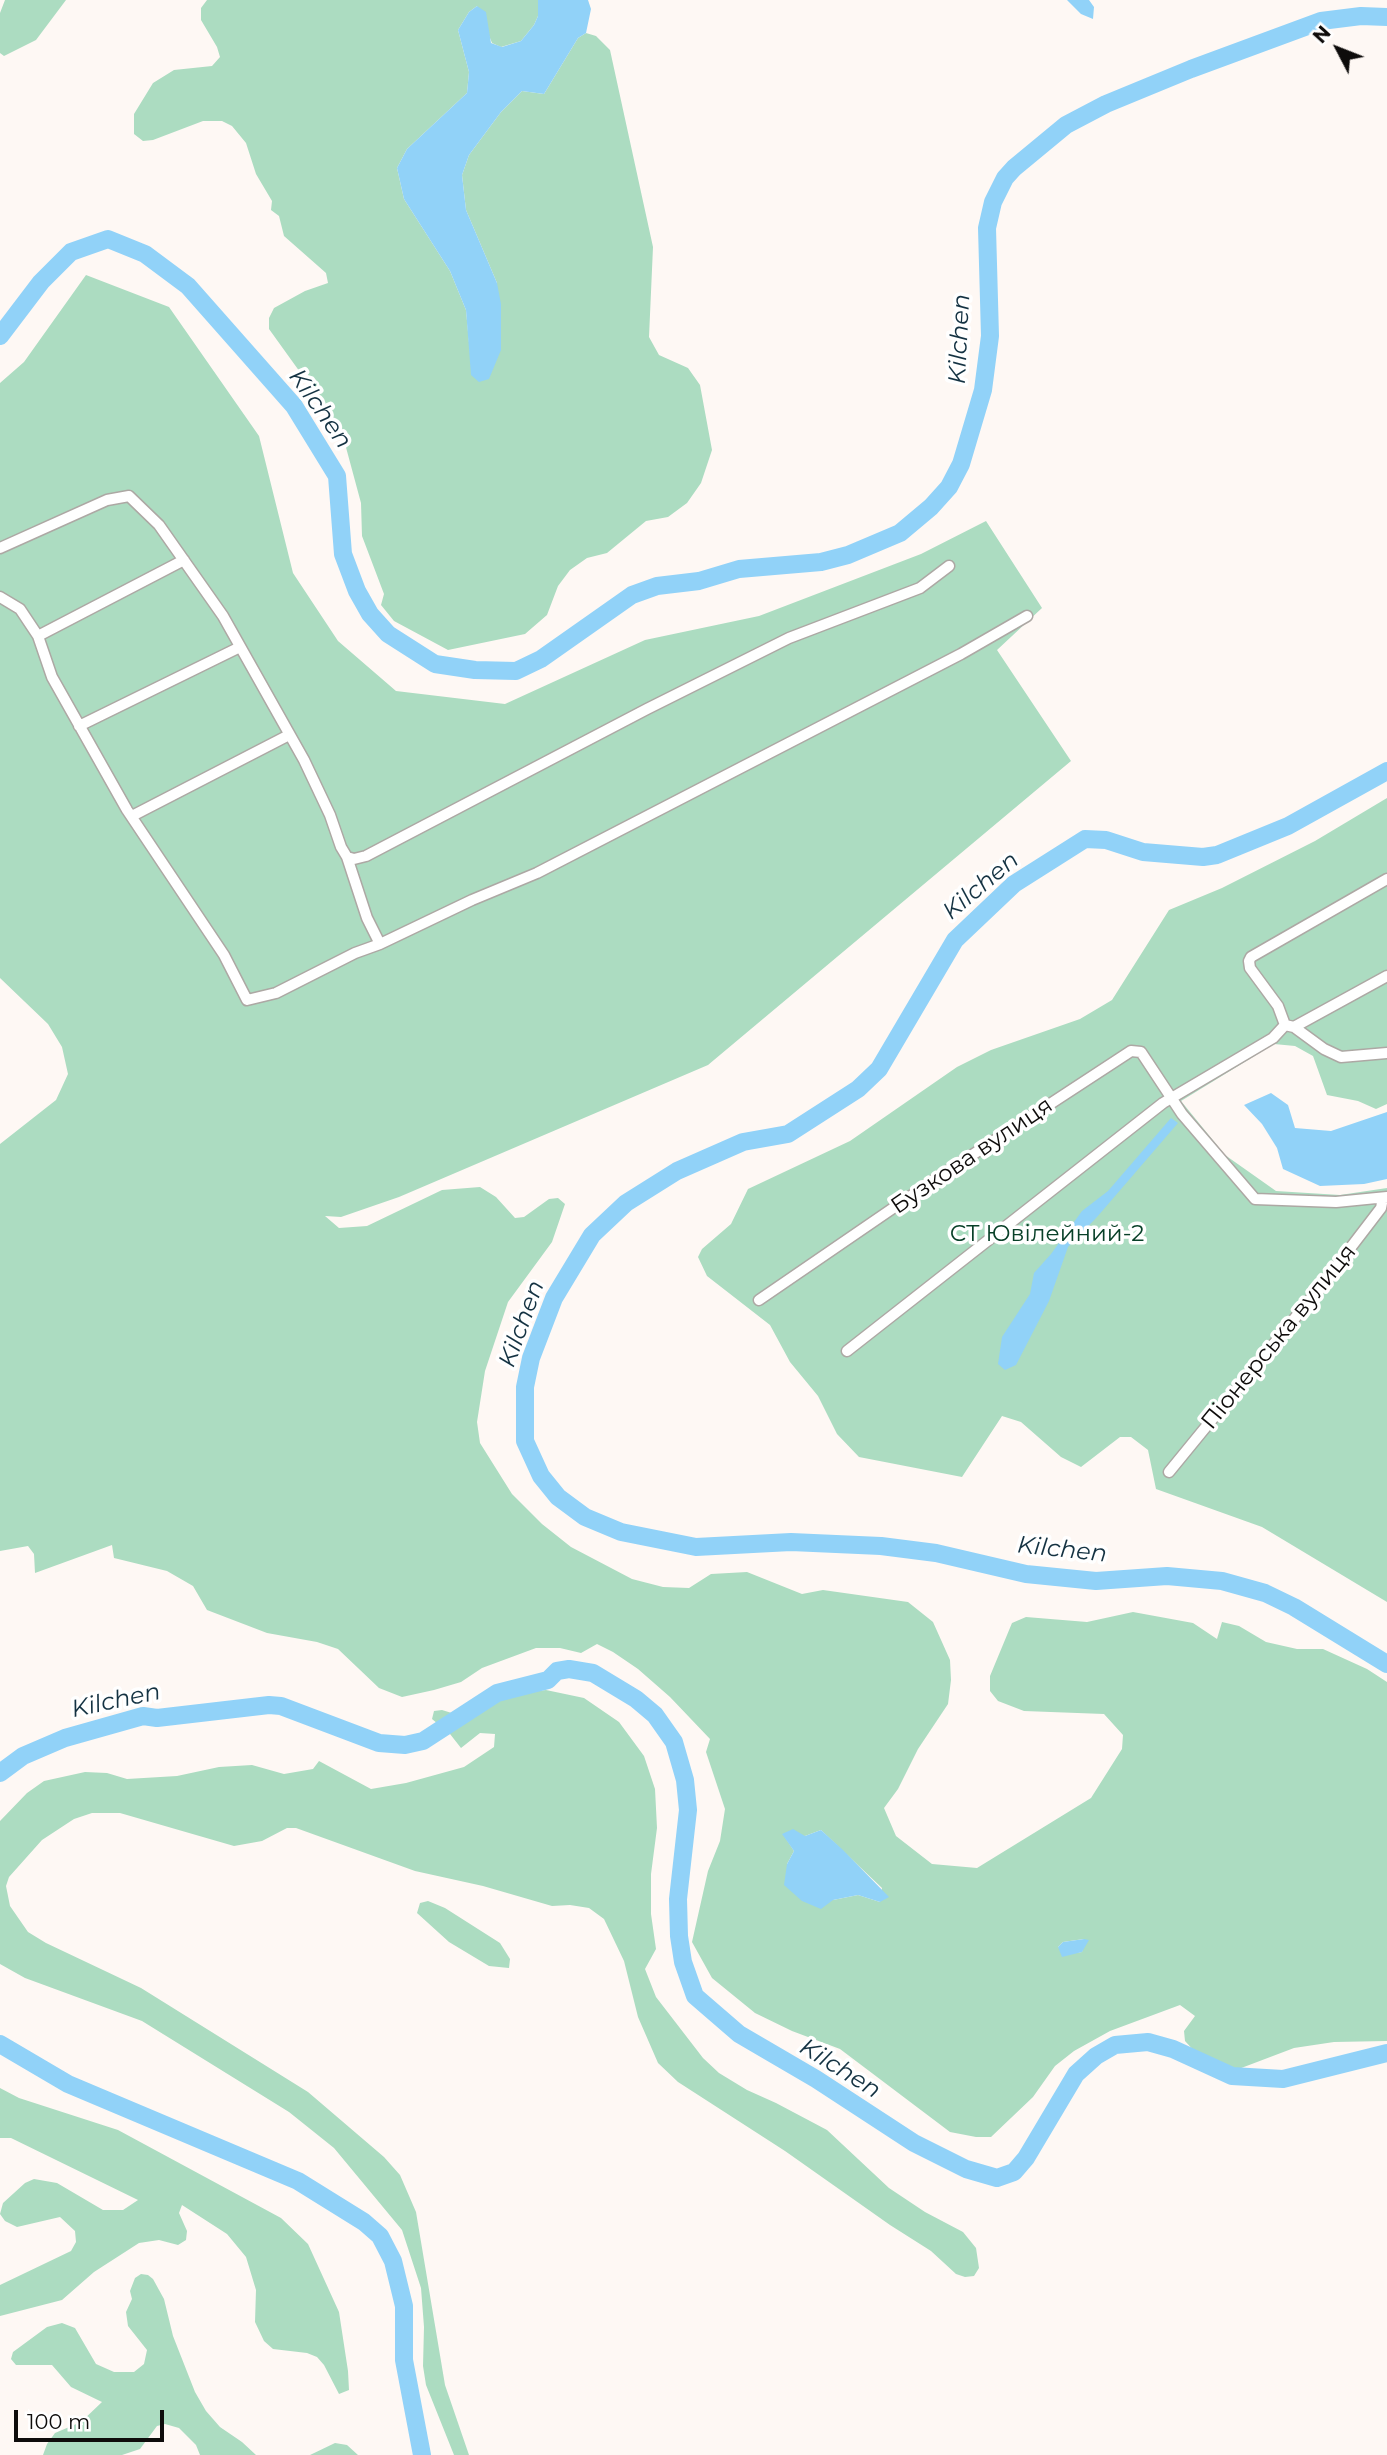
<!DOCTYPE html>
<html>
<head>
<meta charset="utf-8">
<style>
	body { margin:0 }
	#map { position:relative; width:1387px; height:2455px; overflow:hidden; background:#fef8f4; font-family:Montserrat,sans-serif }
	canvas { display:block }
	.north { position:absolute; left:1303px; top:14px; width:70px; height:70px; -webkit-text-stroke:5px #fff; paint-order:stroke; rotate:312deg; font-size:19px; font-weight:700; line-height:28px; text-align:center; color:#0e0c0b }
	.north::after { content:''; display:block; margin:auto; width:24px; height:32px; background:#0e0c0b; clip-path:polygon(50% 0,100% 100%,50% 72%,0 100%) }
	.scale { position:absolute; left:14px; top:2410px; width:150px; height:32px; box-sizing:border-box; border:4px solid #0e0c0b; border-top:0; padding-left:9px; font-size:21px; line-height:24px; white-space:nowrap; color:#0e0c0b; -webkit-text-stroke:5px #fff; paint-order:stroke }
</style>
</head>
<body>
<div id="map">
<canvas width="1387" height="2455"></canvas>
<div class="north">N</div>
<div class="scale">100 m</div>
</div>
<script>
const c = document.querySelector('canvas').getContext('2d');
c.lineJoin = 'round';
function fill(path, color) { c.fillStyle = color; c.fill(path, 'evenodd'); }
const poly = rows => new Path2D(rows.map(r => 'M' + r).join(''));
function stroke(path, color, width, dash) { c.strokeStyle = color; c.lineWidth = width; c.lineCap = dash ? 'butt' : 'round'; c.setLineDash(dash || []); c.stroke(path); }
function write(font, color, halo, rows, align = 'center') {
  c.font = font + ' Montserrat,sans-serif'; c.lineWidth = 7; c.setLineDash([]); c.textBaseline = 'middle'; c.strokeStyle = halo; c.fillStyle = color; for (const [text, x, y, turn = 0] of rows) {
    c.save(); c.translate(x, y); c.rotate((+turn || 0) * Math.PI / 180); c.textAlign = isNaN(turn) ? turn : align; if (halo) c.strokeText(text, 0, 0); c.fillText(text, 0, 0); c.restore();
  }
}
fill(poly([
	[5,0,66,0,36,40,4,56,0,53,0,13],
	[207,0,538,0,538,16,534,25,521,41,501,47,492,43,477,6,469,12,458,30,469,72,467,93,407,149,397,168,404,199,450,271,466,310,472,375,497,283,466,210,462,175,469,155,501,112,522,91,544,94,578,38,586,33,596,36,610,50,653,247,649,337,659,355,688,368,700,385,712,450,701,483,687,503,668,517,646,521,607,553,587,558,570,570,558,586,547,615,525,634,448,650,394,621,381,605,384,594,362,536,361,503,344,440,328,411,269,329,269,318,274,308,305,291,328,283,326,273,284,236,279,216,271,210,272,201,256,174,246,143,232,126,222,121,203,121,153,140,143,141,134,134,134,114,153,83,174,70,212,66,220,57,217,47,201,20,201,8],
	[86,275,169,307,259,436,293,573,338,641,396,691,505,704,645,640,759,616,921,554,986,521,1042,608,997,650,1071,761,708,1065,399,1197,341,1217,325,1216,339,1228,367,1226,442,1190,480,1187,496,1197,515,1218,524,1217,549,1199,558,1198,565,1204,552,1242,508,1302,485,1371,477,1422,480,1443,512,1494,542,1524,571,1547,632,1579,663,1587,689,1588,711,1574,747,1572,802,1594,823,1590,908,1602,933,1622,950,1660,951,1680,948,1704,918,1749,898,1789,884,1808,896,1836,932,1864,977,1868,1091,1798,1122,1749,1123,1735,1104,1714,1024,1711,998,1701,990,1691,990,1676,1012,1623,1026,1617,1087,1622,1133,1612,1193,1623,1217,1639,1222,1622,1239,1626,1266,1642,1297,1649,1323,1649,1367,1669,1387,1682,1387,2041,1334,2042,1294,2048,1236,2070,1197,2054,1185,2041,1184,2031,1195,2016,1180,2005,1110,2031,1074,2051,1055,2066,1033,2097,991,2137,976,2137,950,2132,840,2049,792,2031,755,2013,712,1978,692,1942,708,1871,720,1841,725,1809,706,1752,710,1739,670,1697,638,1669,613,1652,597,1644,581,1653,560,1648,536,1648,482,1668,461,1682,434,1690,402,1697,379,1688,338,1649,317,1642,267,1633,207,1610,193,1586,167,1571,114,1558,112,1545,35,1573,34,1554,28,1546,0,1551,0,1144,56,1100,68,1074,62,1047,48,1024,0,978,0,383,24,362],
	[821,1830,882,1888,880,1902,858,1895,833,1900,787,1864,794,1851,783,1834,805,1836],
	[1084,1939,1082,1952,1075,1953,1058,1947,1063,1942],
	[1387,798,1387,1104,1376,1109,1358,1101,1327,1095,1313,1056,1295,1046,1274,1044,1181,1101,1225,1155,1276,1191,1340,1195,1387,1188,1387,1602,1262,1527,1156,1489,1148,1450,1131,1437,1120,1437,1081,1467,1061,1457,1021,1422,1002,1416,962,1477,859,1457,837,1434,818,1396,790,1362,770,1325,707,1276,698,1257,702,1249,731,1224,748,1189,850,1141,957,1067,991,1050,1080,1019,1112,1000,1169,910,1222,888,1315,841],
	[546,1690,584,1698,619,1722,644,1756,655,1789,657,1828,651,1874,651,1914,656,1949,645,1969,656,1997,703,2058,719,2073,747,2090,776,2103,827,2130,889,2188,925,2212,963,2232,976,2248,979,2268,974,2276,965,2277,956,2274,931,2251,890,2225,785,2151,678,2082,658,2063,638,2017,624,1961,604,1919,589,1908,570,1905,552,1906,483,1886,415,1871,296,1828,287,1828,262,1841,234,1846,120,1813,92,1813,74,1819,42,1840,9,1877,6,1886,10,1906,28,1932,46,1943,141,1988,308,2092,384,2157,400,2175,416,2212,445,2385,469,2455,454,2455,426,2385,423,2366,424,2327,421,2288,402,2230,334,2148,289,2112,142,2021,25,1978,0,1964,0,1821,27,1793,44,1781,85,1772,107,1773,127,1779,177,1776,219,1767,252,1765,284,1774,313,1769,319,1761,371,1789,406,1783,464,1767,494,1747,495,1734,480,1733,461,1748,450,1734,432,1719,434,1711,442,1710,468,1718,487,1704,511,1694],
	[428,1901,445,1908,500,1943,510,1959,509,1968,489,1966,449,1942,417,1913,420,1903],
	[0,2088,19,2098,118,2130,281,2218,308,2244,339,2312,348,2371,349,2390,339,2394,324,2365,317,2357,307,2353,273,2349,264,2341,255,2322,256,2290,246,2257,227,2234,182,2205,179,2213,187,2231,186,2240,178,2245,159,2240,139,2243,94,2272,62,2300,0,2316,0,2285,71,2251,76,2242,75,2231,60,2217,17,2227,5,2221,0,2214,3,2203,25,2183,34,2179,57,2183,103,2210,123,2210,138,2200,11,2138,0,2138],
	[141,2274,148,2275,153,2279,164,2299,173,2336,195,2392,206,2411,220,2427,242,2442,256,2455,200,2455,196,2445,179,2428,165,2424,157,2426,140,2449,122,2455,43,2455,47,2444,55,2433,81,2422,102,2402,71,2387,52,2365,16,2365,11,2359,13,2352,47,2327,62,2323,75,2328,96,2364,114,2372,134,2372,144,2364,147,2350,128,2326,126,2312,132,2299,130,2291,135,2278],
	[335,2443,347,2445,358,2455,310,2455]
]), '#acdcc1');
fill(poly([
	[538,0,588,0,591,9,586,33,578,38,544,94,522,91,501,112,469,155,462,175,466,210,497,283,501,304,501,350,489,379,479,382,471,375,466,310,450,271,404,199,397,168,407,149,467,93,469,72,458,30,469,12,477,6,486,12,491,43,502,47,521,41,534,25,538,16],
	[1067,0,1089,0,1094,7,1093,19,1081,14],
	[1271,1093,1288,1105,1295,1128,1331,1131,1387,1112,1387,1179,1364,1184,1320,1186,1283,1169,1277,1148,1262,1124,1244,1105],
	[1171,1118,1178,1123,1097,1217,1068,1247,1049,1301,1016,1365,1005,1370,998,1364,1002,1337,1030,1294,1034,1273,1051,1254,1082,1211,1108,1191],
	[793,1829,805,1836,821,1830,843,1850,889,1897,880,1902,858,1895,833,1900,821,1909,802,1901,784,1885,787,1864,794,1851,782,1834],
	[1084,1939,1089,1940,1082,1952,1062,1957,1058,1947,1063,1942]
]), '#91d2f8');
stroke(poly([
	[0,336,41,282,71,252,108,239,145,254,188,286,294,406,337,476,343,554,357,591,370,614,388,634,435,664,475,670,516,671,541,659,632,595,657,586,699,581,739,569,821,562,848,555,900,533,931,507,949,487,961,464,983,390,990,336,987,228,993,202,1005,178,1014,168,1066,125,1106,104,1191,69,1321,21,1361,16,1387,17],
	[1387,771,1288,826,1217,855,1203,857,1143,852,1106,840,1085,839,1014,884,955,940,879,1069,858,1089,788,1134,743,1142,677,1171,626,1203,592,1235,554,1298,531,1358,525,1387,525,1441,541,1476,558,1497,585,1517,621,1532,696,1547,791,1542,881,1546,936,1553,1026,1574,1096,1581,1167,1576,1222,1581,1265,1593,1294,1607,1387,1664],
	[0,1773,23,1756,65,1738,143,1716,157,1718,269,1705,281,1706,379,1743,405,1745,423,1741,497,1693,548,1680,557,1671,569,1669,593,1673,636,1699,655,1715,674,1742,685,1780,688,1810,678,1899,679,1936,683,1962,695,1996,739,2034,816,2079,914,2143,966,2169,997,2178,1014,2172,1026,2158,1076,2074,1096,2056,1115,2045,1148,2042,1173,2049,1232,2076,1283,2079,1387,2053],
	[0,2044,68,2084,298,2181,364,2222,380,2236,393,2261,404,2306,404,2360,422,2455]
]), '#91d2f8', 18);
const minor = poly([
	[0,548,107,500,129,496,159,525,223,616,304,760,330,815,341,847,347,857,354,859,366,856,647,709,789,638,920,588,949,566],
	[0,597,20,609,38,636,52,677,127,810,224,955,247,1000,276,993,355,953,380,944,472,900,537,873,961,654,1027,616],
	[38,636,184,560],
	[79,726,240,647],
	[132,816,289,735],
	[347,857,367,918,380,944],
	[1285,1025,1278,1006,1250,968,1249,961,1251,957,1387,879],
	[1285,1025,1294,1027,1387,976],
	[1294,1027,1324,1049,1341,1057,1387,1053],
	[759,1300,937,1178,1131,1051,1141,1052,1182,1114,1255,1199,1336,1202,1387,1197],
	[847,1351,1163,1103,1273,1038,1285,1025],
	[1169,1472,1322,1285,1381,1208,1383,1198]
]);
stroke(minor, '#ada8a4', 13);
stroke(minor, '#fff', 10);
write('23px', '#0e0c0b', '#fff', [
	["Бузкова вулиця",972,1156,-34],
	["Піонерська вулиця",1279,1337,-51]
]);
write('23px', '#084028', '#fff', [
	["СT Ювілейний-2",1047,1234]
]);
write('italic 24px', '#143242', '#fff', [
	["Kilchen",960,339,-87],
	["Kilchen",320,409,55],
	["Kilchen",981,886,-40],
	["Kilchen",522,1324,-70],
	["Kilchen",1062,1550,6],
	["Kilchen",116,1701,-12],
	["Kilchen",840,2069,32]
]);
</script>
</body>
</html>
